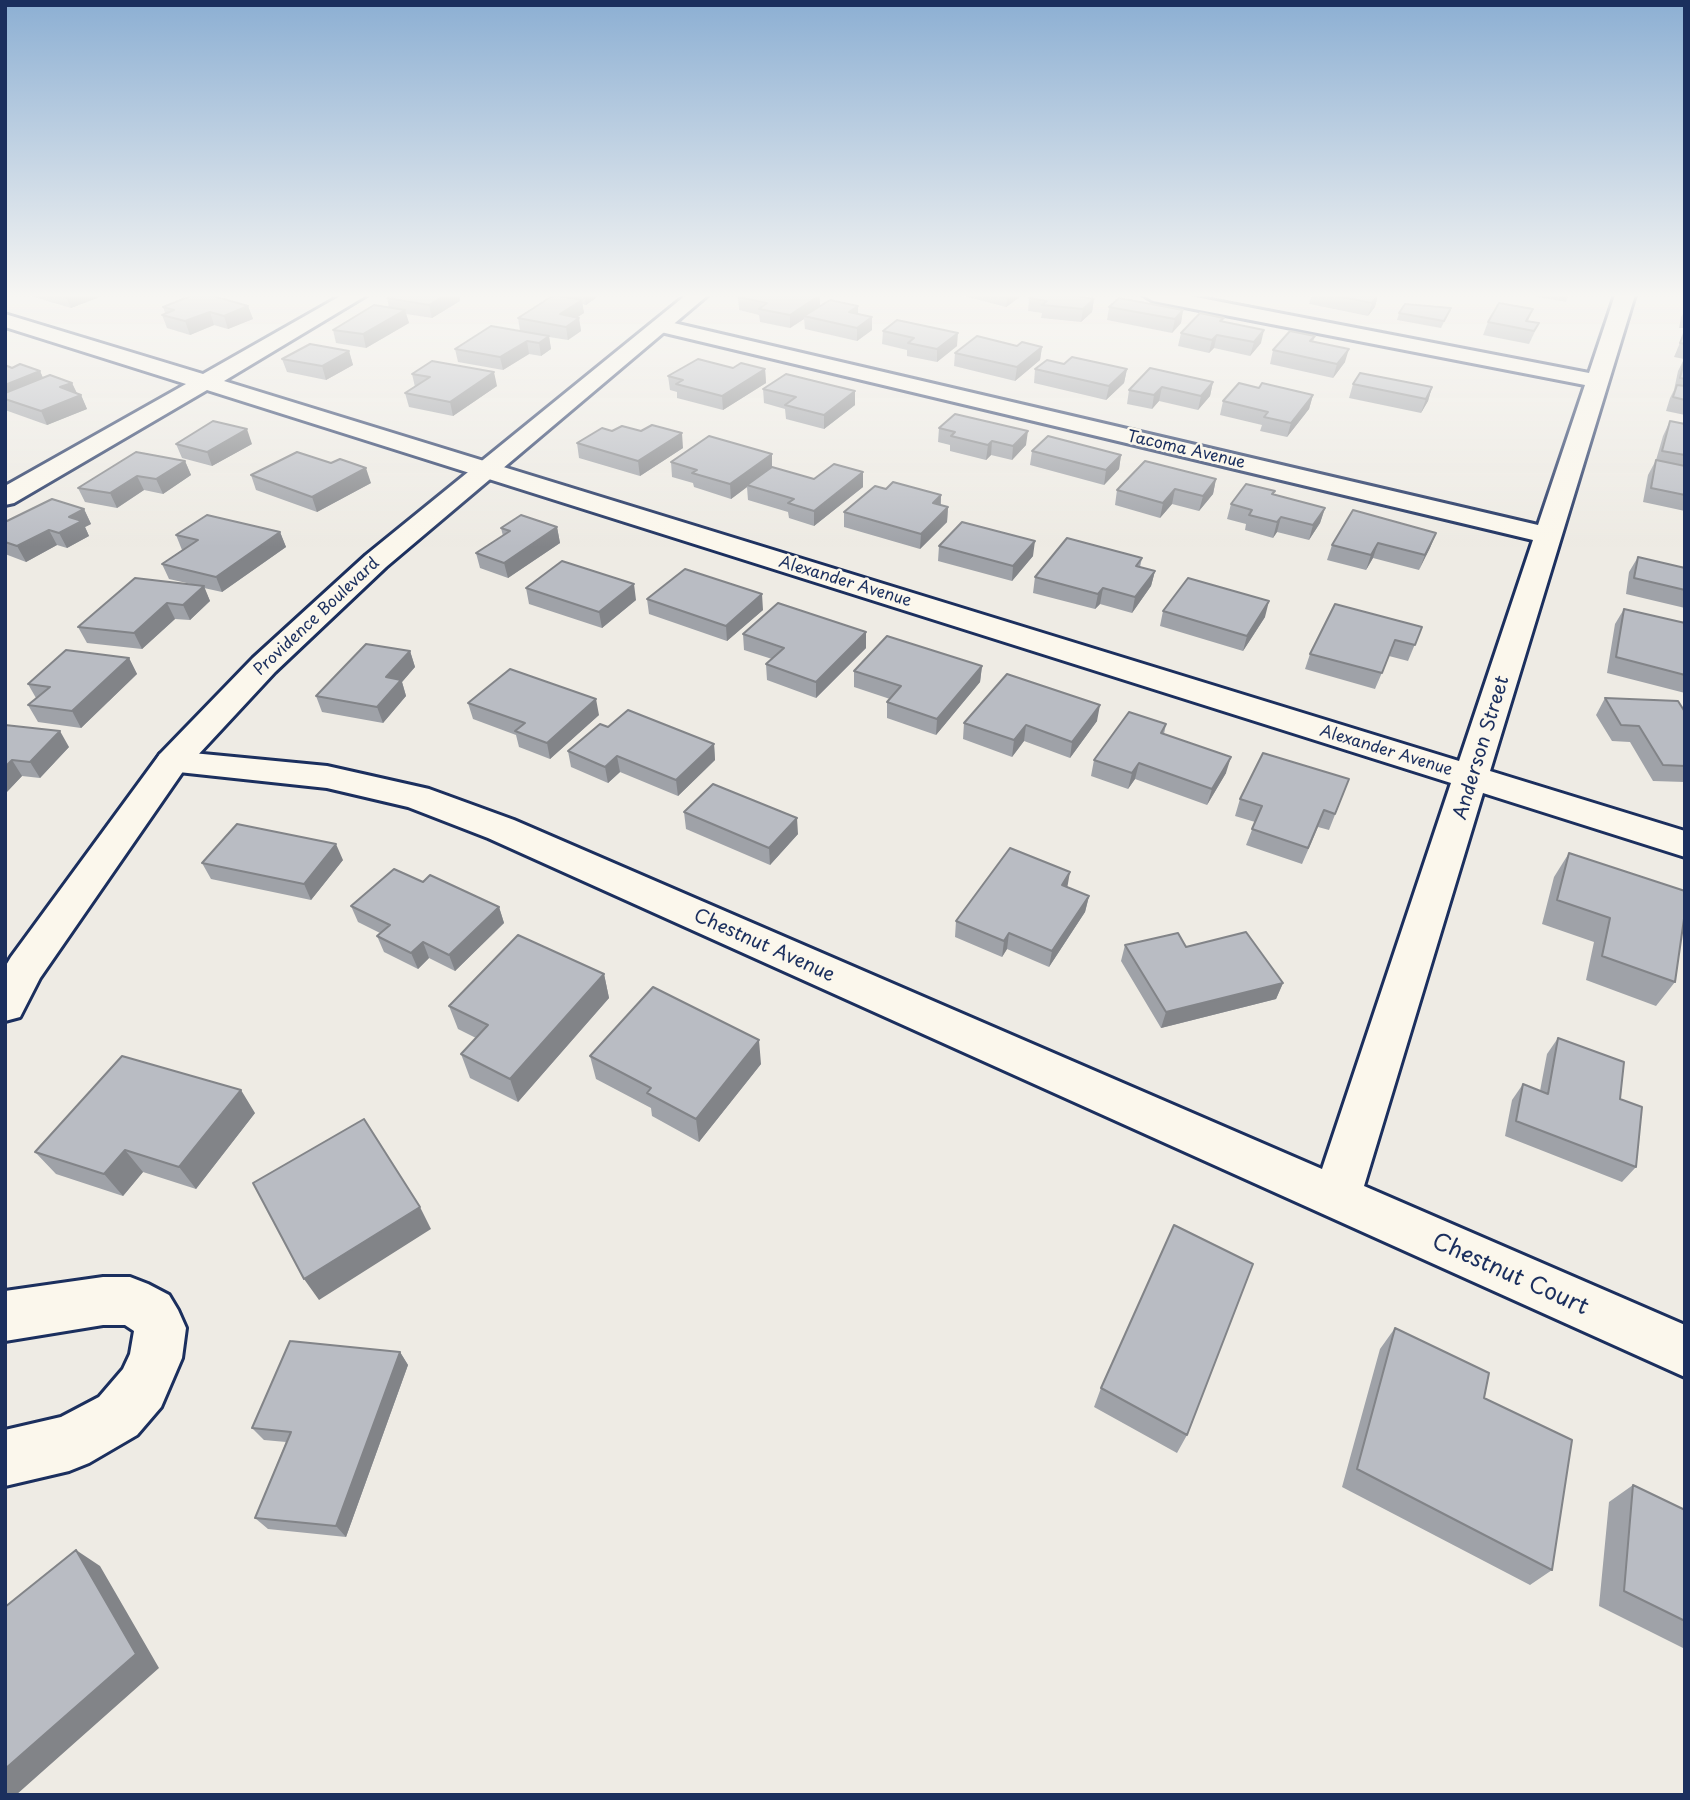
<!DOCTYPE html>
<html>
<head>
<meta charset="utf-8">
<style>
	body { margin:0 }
	#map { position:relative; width:1690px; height:1800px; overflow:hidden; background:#eeebe4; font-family:"Playpen Sans",sans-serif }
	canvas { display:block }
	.frame { position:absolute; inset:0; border:7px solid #1b2f5e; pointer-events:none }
</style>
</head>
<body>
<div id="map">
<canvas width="1690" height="1800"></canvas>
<div class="frame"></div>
</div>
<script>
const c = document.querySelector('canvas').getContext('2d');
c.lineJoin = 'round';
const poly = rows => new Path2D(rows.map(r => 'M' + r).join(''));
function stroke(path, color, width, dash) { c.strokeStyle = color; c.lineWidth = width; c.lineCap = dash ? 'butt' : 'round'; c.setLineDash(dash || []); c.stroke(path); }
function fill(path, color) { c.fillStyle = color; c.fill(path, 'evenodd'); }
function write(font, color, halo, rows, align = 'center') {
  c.font = font + ' "Playpen Sans",sans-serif'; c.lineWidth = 5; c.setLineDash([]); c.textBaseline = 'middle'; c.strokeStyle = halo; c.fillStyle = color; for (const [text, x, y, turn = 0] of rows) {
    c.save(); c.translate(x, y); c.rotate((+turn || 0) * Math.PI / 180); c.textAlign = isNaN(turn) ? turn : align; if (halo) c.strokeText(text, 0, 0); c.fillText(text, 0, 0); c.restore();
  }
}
const street = poly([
	[342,295,367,295,224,381,1459,761,1533,540,661,332,651,326,661,320,1538,525,1585,385,1153,301,1143,295,1185,295,1589,373,1615,295,1635,295,1490,771,1685,831,1685,857,1483,793,1364,1186,1685,1325,1685,1377,488,838,408,807,327,788,160,770,155,762,160,754,172,751,327,766,429,789,514,820,1322,1169,1451,783,207,390,14,503,5,505,5,486,186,384,5,327,5,314,203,374,342,295],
	[103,1277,130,1277,148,1284,169,1295,178,1310,186,1328,182,1358,161,1407,137,1435,89,1463,69,1471,5,1486,5,1430,61,1417,99,1397,123,1369,130,1354,134,1331,125,1325,103,1325,5,1341,5,1291,103,1277]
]);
const secondary = poly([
	[686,295,708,295,386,567,275,672,184,770,40,978,20,1017,5,1021,5,967,11,957,160,754,253,658,366,555,686,295]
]);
stroke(street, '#1b2f5e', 6);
stroke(secondary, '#1b2f5e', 6);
fill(street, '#fbf7ec');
fill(secondary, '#fbf7ec');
fill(poly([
	[27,295,105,295,71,308],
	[554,295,600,295,586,305,582,304,584,313,577,317,579,318,581,331,568,340,549,337,551,349,541,356,529,354,503,370,458,362,455,349,520,331,518,318],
	[960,295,1023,295,1006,307],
	[1312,295,1378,295,1375,307,1368,316,1309,304],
	[1526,295,1569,295,1566,302],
	[738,297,820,306,872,317,872,330,857,341,805,329,804,319,790,328,760,322,759,315,739,310],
	[387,298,460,301,432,318,406,314,409,323,366,348,336,343,333,330,389,308],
	[1029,298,1094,299,1092,312,1081,322,1041,318,1042,313,1028,311],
	[248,306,253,319,228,329,214,325,190,335,167,328,162,315,165,313,163,307],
	[1109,307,1183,310,1181,323,1172,333,1107,320],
	[1451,308,1441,328,1397,320,1399,313],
	[1533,309,1528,321,1539,323,1529,344,1483,335,1488,322],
	[1685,310,1685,328,1679,328,1681,317],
	[1223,322,1261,343,1250,356,1214,348,1209,353,1178,346,1181,333],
	[883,331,957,346,937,362,907,356,907,350,882,344],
	[1684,333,1685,333,1685,415,1666,411,1670,398,1674,390,1678,371,1684,359,1674,357],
	[1315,336,1313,342,1345,362,1333,378,1270,364,1273,350],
	[1017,346,1042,347,1040,360,1015,381,954,366,955,353],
	[349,351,353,365,326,380,287,372,282,359],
	[1064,364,1127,369,1124,383,1106,400,1034,383,1035,369],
	[5,365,12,368,40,371,43,378,72,383,77,393,81,395,87,409,47,425,5,410],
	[733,368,765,369,766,383,723,410,677,398,677,392,670,390,668,376],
	[412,374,497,386,453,416,409,407,405,393,415,387],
	[1213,382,1210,396,1198,410,1159,401,1152,409,1127,404,1129,390],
	[1353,384,1432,387,1428,401,1421,413,1349,398],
	[1259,388,1313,395,1309,409,1287,437,1260,431,1262,425,1220,415,1223,401],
	[763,389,855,391,855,405,824,429,786,419,785,409,764,403],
	[1670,421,1685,424,1685,511,1643,502,1648,475,1656,460,1663,436],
	[939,428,1026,445,1012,460,991,455,986,460,950,451,950,445,938,442],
	[612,431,641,431,683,448,640,476,579,458,577,443],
	[176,444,252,444,212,466,182,458],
	[1032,451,1121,455,1119,469,1104,485,1030,465],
	[772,454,772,467,814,479,863,487,814,526,789,518,788,512,748,500,747,487,731,499,694,487,693,483,672,477,671,462],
	[185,461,191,475,163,494,144,490,117,508,85,502,78,488],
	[251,475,371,483,317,512,256,490],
	[1216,479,1213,494,1199,511,1172,504,1160,518,1115,505,1117,490],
	[886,489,941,495,941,505,948,507,947,522,920,549,844,527,844,512],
	[1274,495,1325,508,1320,523,1309,540,1277,532,1273,538,1245,530,1246,524,1227,519,1231,504],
	[84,509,91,524,85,527,89,536,67,548,57,545,26,562,5,554,5,522],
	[557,527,560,543,508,578,480,568,476,553,503,536,501,528],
	[280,532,286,547,222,592,204,588,210,601,190,620,175,619,142,649,87,643,78,627,191,584,169,579,162,564,182,550,176,535],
	[1436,533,1419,570,1373,558,1366,570,1327,560,1332,545],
	[939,546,1033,556,1012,581,938,561],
	[1638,557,1685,568,1685,608,1626,594,1629,572],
	[1142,558,1140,567,1155,571,1151,586,1132,613,1100,604,1095,609,1033,593,1035,577],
	[526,588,636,600,602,628,529,604],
	[647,599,763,610,727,641,649,614],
	[1624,609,1685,623,1685,693,1607,673,1615,624],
	[1163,611,1265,617,1243,651,1160,626],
	[1422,627,1408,661,1389,656,1375,689,1305,669,1310,654],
	[743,634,866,648,816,698,767,680,766,664,772,659,744,650],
	[410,651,415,667,402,682,406,696,383,723,322,712,316,696],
	[129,658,137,674,81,728,38,722,28,705,36,698,28,684],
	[982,666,980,682,936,735,887,718,887,702,890,699,854,687,854,671],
	[1605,698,1685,712,1685,782,1653,781,1630,742,1612,741,1596,715],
	[468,703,599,715,550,759,519,747,516,735,473,719],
	[1097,721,1070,758,1024,741,1012,757,963,739,964,723],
	[1166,724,1164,734,1226,773,1207,805,1135,779,1128,789,1091,776,1094,760],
	[5,725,69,747,40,778,22,776,5,794],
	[608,727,714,744,715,760,678,796,620,772,608,783,571,767,568,751],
	[1349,779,1329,830,1318,827,1302,864,1246,845,1255,822,1235,816,1240,799],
	[684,812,798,834,770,865,686,829],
	[1569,853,1675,982,1656,1006,1586,980,1594,942,1542,924,1554,877],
	[343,860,311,900,211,879,202,863],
	[423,882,499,907,504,923,455,971,429,958,418,969,384,952,377,936,380,933,358,922,351,906],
	[1089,896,1085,912,1049,967,1007,949,1002,957,955,937,956,921],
	[1125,945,1186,947,1283,983,1276,999,1161,1028,1121,961],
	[604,974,609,998,518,1102,470,1078,461,1054,476,1038,458,1029,449,1006],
	[1558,1038,1636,1167,1622,1182,1505,1136,1512,1100,1523,1084,1540,1091,1547,1054],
	[590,1056,761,1064,699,1142,652,1116,651,1108,596,1079],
	[255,1113,196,1189,143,1172,123,1196,56,1174,35,1152],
	[1395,1328,1484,1398,1552,1570,1530,1585,1342,1487,1380,1349],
	[400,1352,408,1365,346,1537,268,1529,255,1518,286,1442,264,1440,252,1428],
	[1101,1388,1187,1435,1177,1453,1094,1407],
	[1633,1485,1685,1510,1685,1649,1599,1606,1609,1502]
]), '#9fa2a8');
fill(poly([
	[65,295,105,295,71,308],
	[445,295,459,295,460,301,432,318,429,305],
	[584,295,600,295,586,305],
	[820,295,820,308,804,316,804,319,790,328,790,315],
	[1007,295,1023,295,1006,307],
	[1378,295,1375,307,1368,316,1372,303],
	[1094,299,1092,312,1081,322,1083,309],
	[582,300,584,313,564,326,560,314],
	[248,306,253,319,228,329,224,316],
	[858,306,858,319,849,312],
	[405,310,409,323,366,348,363,334],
	[1183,310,1181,323,1172,333,1175,319],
	[210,312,214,325,190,335,185,321],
	[872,317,872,330,857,341,857,328],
	[579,318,581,331,568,340,566,327],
	[1264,330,1261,343,1250,356,1254,342],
	[958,333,957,346,937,362,937,349],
	[1217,335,1214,348,1209,353,1212,340],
	[549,336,551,349,541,356,539,343],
	[527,341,529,354,503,370,500,357],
	[1042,347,1040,360,1015,381,1017,367],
	[1349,349,1345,362,1333,378,1337,364],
	[349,351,353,365,326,380,322,366],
	[765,369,766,383,723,410,722,396],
	[1127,369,1124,383,1106,400,1109,386],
	[40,371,46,385,5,399,5,385],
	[494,372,497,386,453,416,450,402],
	[1213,382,1210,396,1198,410,1201,396],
	[72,383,78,396,81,395,87,409,47,425,41,411,60,387],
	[1162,387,1159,401,1152,409,1154,395],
	[1432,387,1428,401,1421,413,1426,399],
	[855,391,855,405,824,429,824,415],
	[1313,395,1309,409,1287,437,1291,423],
	[247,429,252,444,212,466,207,452],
	[1028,431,1026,445,1012,460,1013,446],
	[682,433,683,448,640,476,638,461],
	[992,441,991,455,986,460,988,445],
	[772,454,772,468,747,485,747,487,731,499,730,484],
	[1121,455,1119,469,1104,485,1106,470],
	[185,461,191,475,163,494,156,479],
	[366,468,371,483,317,512,312,497],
	[863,472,863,487,814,526,814,511],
	[137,476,144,490,117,508,110,493],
	[1216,479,1213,494,1199,511,1203,496],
	[1175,489,1172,504,1160,518,1163,503],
	[941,495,940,510,933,503],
	[948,507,947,522,920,549,921,534],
	[1325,508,1320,523,1309,540,1313,525],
	[84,509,91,524,85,527,89,536,67,548,59,533,69,517],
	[1281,517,1277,532,1273,538,1277,522],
	[557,527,560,543,508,578,504,563],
	[49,530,57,545,26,562,17,546],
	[280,532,286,547,222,592,216,577],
	[1436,533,1430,548,1419,570,1425,555],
	[1035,541,1033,556,1012,581,1013,566],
	[1378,543,1373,558,1366,570,1371,555],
	[1155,571,1151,586,1132,613,1135,597],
	[634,584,636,600,602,628,599,612],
	[204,586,210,601,190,620,183,605],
	[1103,588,1100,604,1095,609,1098,594],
	[762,594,763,610,727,641,726,626],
	[1269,601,1265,617,1243,651,1247,636],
	[167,603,175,619,142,649,134,633],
	[866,632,866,648,816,698,816,682],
	[410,651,415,667,402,682,406,696,383,723,377,707,386,677],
	[129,658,137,674,81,728,72,711],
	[982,666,980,682,936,735,937,719],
	[596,699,599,715,550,759,547,743],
	[1100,705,1097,721,1070,758,1072,742],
	[1026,725,1024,741,1012,757,1014,740],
	[60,731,69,747,40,778,30,762],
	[714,744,715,760,678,796,676,780],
	[617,756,620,772,608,783,605,767],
	[1231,757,1226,773,1207,805,1212,789],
	[12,760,22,776,5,794,5,767],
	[1139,763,1135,779,1128,789,1132,773],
	[797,818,798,834,770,865,769,848],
	[336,844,343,860,311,900,304,884],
	[1070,872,1067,889,1062,885],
	[1089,896,1085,912,1049,967,1052,951],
	[499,907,504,923,455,971,449,955],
	[1009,933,1007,949,1002,957,1004,941],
	[423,942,429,958,418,969,411,953],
	[604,974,609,998,518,1102,510,1079],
	[1283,983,1276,999,1161,1028,1166,1012],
	[759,1040,761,1064,699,1142,696,1119],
	[241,1090,255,1113,196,1189,179,1167],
	[125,1150,143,1172,123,1196,104,1174],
	[420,1207,431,1229,319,1300,304,1279],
	[400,1352,408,1365,346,1537,336,1526],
	[76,1550,100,1566,159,1668,16,1795,5,1795,5,1769]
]), '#828488');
const building = poly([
	[193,295,210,295,248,306,224,316,210,312,185,321,162,315,174,310,163,307,193,295],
	[391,295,445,295,429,305,387,298,391,295],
	[554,295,582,300,560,314,579,318,566,327,518,318,554,295],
	[742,295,820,295,790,315,759,309,767,303,738,297,742,295],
	[1032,295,1074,295,1094,299,1083,309,1042,305,1047,301,1029,298,1032,295],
	[1332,295,1378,295,1372,303,1332,295],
	[1119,298,1183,310,1175,319,1109,307,1119,298],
	[830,300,858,306,849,312,872,317,857,328,804,316,830,300],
	[1499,303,1533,309,1526,321,1539,323,1534,331,1488,322,1499,303],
	[1405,304,1451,308,1444,321,1399,313,1405,304],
	[374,305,405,310,363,334,333,330,374,305],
	[1200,313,1224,318,1220,321,1264,330,1254,342,1217,335,1212,340,1181,333,1200,313],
	[897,320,958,333,937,349,908,343,914,338,883,331,897,320],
	[491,326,549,336,539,343,527,341,500,357,455,349,491,326],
	[1290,331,1315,336,1310,341,1349,349,1337,364,1273,350,1290,331],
	[1684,333,1685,333,1685,344,1680,343,1684,333],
	[977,336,1017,346,1022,342,1042,347,1017,367,955,353,977,336],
	[310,344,349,351,322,366,282,359,310,344],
	[1072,357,1127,369,1109,386,1035,369,1047,360,1064,364,1072,357],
	[1685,357,1685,379,1680,378,1685,357],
	[698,359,733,368,741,363,765,369,722,396,676,384,683,380,668,376,698,359],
	[432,361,494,372,450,402,405,393,430,377,412,374,432,361],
	[20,364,40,371,5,385,5,365,12,368,20,364],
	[1150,368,1213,382,1201,396,1162,387,1154,395,1129,390,1150,368],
	[1360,373,1432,387,1426,399,1353,384,1360,373],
	[786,374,855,391,824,415,785,405,796,397,763,389,786,374],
	[50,375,72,383,60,387,81,395,41,411,5,399,5,393,50,375],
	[1239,383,1259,388,1262,383,1313,395,1291,423,1264,417,1268,412,1223,401,1239,383],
	[1677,385,1685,386,1685,400,1673,397,1677,385],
	[955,414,1028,431,1013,446,992,441,988,445,951,436,955,432,939,428,955,414],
	[213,421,247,429,207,452,176,444,213,421],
	[1670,421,1685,424,1685,455,1662,451,1670,421],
	[652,425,682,433,638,461,577,443,602,428,612,431,622,426,641,431,652,425],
	[709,436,772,454,730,484,692,473,697,470,671,462,709,436],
	[1048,436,1121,455,1106,470,1032,451,1048,436],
	[136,452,185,461,156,479,137,476,110,493,78,488,136,452],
	[297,452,331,463,340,459,366,468,312,497,251,475,297,452],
	[1656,460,1685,466,1685,495,1651,488,1656,460],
	[1145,461,1216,479,1203,496,1175,489,1163,503,1117,490,1145,461],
	[834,464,863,472,814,511,788,503,794,499,747,485,772,467,814,479,834,464],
	[893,482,941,495,933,503,948,507,921,534,844,512,875,486,886,489,893,482],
	[1246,484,1275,491,1272,494,1325,508,1313,525,1281,517,1277,522,1249,515,1252,510,1231,504,1246,484],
	[52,499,84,509,69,517,82,521,59,533,49,530,17,546,5,542,5,522,52,499],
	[1353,510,1436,533,1425,555,1378,543,1371,555,1332,545,1353,510],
	[207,515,280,532,216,577,162,564,198,540,176,535,207,515],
	[521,515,557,527,504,563,476,553,510,531,501,528,521,515],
	[962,522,1035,541,1013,566,939,546,962,522],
	[1067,538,1142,558,1136,566,1155,571,1135,597,1103,588,1098,594,1035,577,1067,538],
	[1638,557,1685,568,1685,590,1634,578,1638,557],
	[562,561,634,584,599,612,526,588,562,561],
	[685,569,762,594,726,626,647,599,685,569],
	[135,578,204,586,183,605,167,603,134,633,78,627,135,578],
	[1188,578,1269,601,1247,636,1163,611,1188,578],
	[778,603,866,632,816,682,766,664,784,648,743,634,778,603],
	[1335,604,1422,627,1415,645,1395,640,1382,673,1310,654,1335,604],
	[1624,609,1685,623,1685,675,1616,657,1624,609],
	[887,636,982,666,937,719,887,702,901,686,854,671,887,636],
	[366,644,410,651,386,677,401,680,377,707,316,696,366,644],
	[66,650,129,658,72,711,28,705,50,687,28,684,66,650],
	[510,669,596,699,547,743,515,731,525,723,468,703,510,669],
	[1007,674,1100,705,1072,742,1026,725,1014,740,964,723,1007,674],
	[1605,698,1678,701,1685,712,1685,766,1663,765,1639,726,1621,725,1605,698],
	[628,710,714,744,676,780,617,756,605,767,568,751,600,724,608,727,628,710],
	[1129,712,1166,724,1161,733,1231,757,1212,789,1139,763,1132,773,1094,760,1129,712],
	[5,725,60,731,30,762,12,760,5,767,5,725],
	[1263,753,1349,779,1335,814,1324,810,1308,848,1252,829,1262,806,1240,799,1263,753],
	[713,784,797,818,769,848,684,812,713,784],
	[237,824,336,844,304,884,202,863,237,824],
	[1010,848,1070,872,1062,885,1089,896,1052,951,1009,933,1004,941,956,921,1010,848],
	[1569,853,1685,891,1685,912,1675,982,1602,956,1610,918,1557,900,1569,853],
	[394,869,423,882,430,875,499,907,449,955,423,942,411,953,377,936,390,925,351,906,394,869],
	[1246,932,1283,983,1166,1012,1125,945,1178,933,1186,947,1246,932],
	[518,935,604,974,510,1079,461,1054,488,1025,449,1006,518,935],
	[653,987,759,1040,696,1119,647,1093,651,1088,590,1056,653,987],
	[1558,1038,1624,1062,1620,1099,1642,1107,1636,1167,1516,1121,1523,1084,1548,1094,1558,1038],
	[122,1056,241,1090,179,1167,125,1150,104,1174,35,1152,122,1056],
	[364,1119,420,1207,304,1279,253,1183,364,1119],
	[1174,1225,1253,1264,1187,1435,1101,1388,1174,1225],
	[1395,1328,1489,1373,1484,1398,1572,1440,1552,1570,1357,1469,1395,1328],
	[290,1341,400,1352,336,1526,255,1518,291,1432,252,1428,290,1341],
	[1633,1485,1685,1510,1685,1621,1624,1591,1633,1485],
	[76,1550,136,1654,5,1769,5,1607,76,1550]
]);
fill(building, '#b9bcc3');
stroke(building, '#828488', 2);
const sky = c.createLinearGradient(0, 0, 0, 547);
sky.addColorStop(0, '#8cafd3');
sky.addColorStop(0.54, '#f7f6f3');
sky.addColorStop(1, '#f7f6f300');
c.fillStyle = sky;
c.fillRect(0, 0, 1690, 547);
write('16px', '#1b2f5e', '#fbf7ec', [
	["Tacoma Avenue",1186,450,13],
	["Alexander Avenue",845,582,17],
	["Providence Boulevard",317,617,-43],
	["Alexander Avenue",1386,751,17]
]);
write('19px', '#1b2f5e', '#fbf7ec', [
	["Anderson Street",1482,748,-73],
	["Chestnut Avenue",764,946,24]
]);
write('23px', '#1b2f5e', '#fbf7ec', [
	["Chestnut Court",1510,1275,24]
]);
</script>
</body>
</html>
